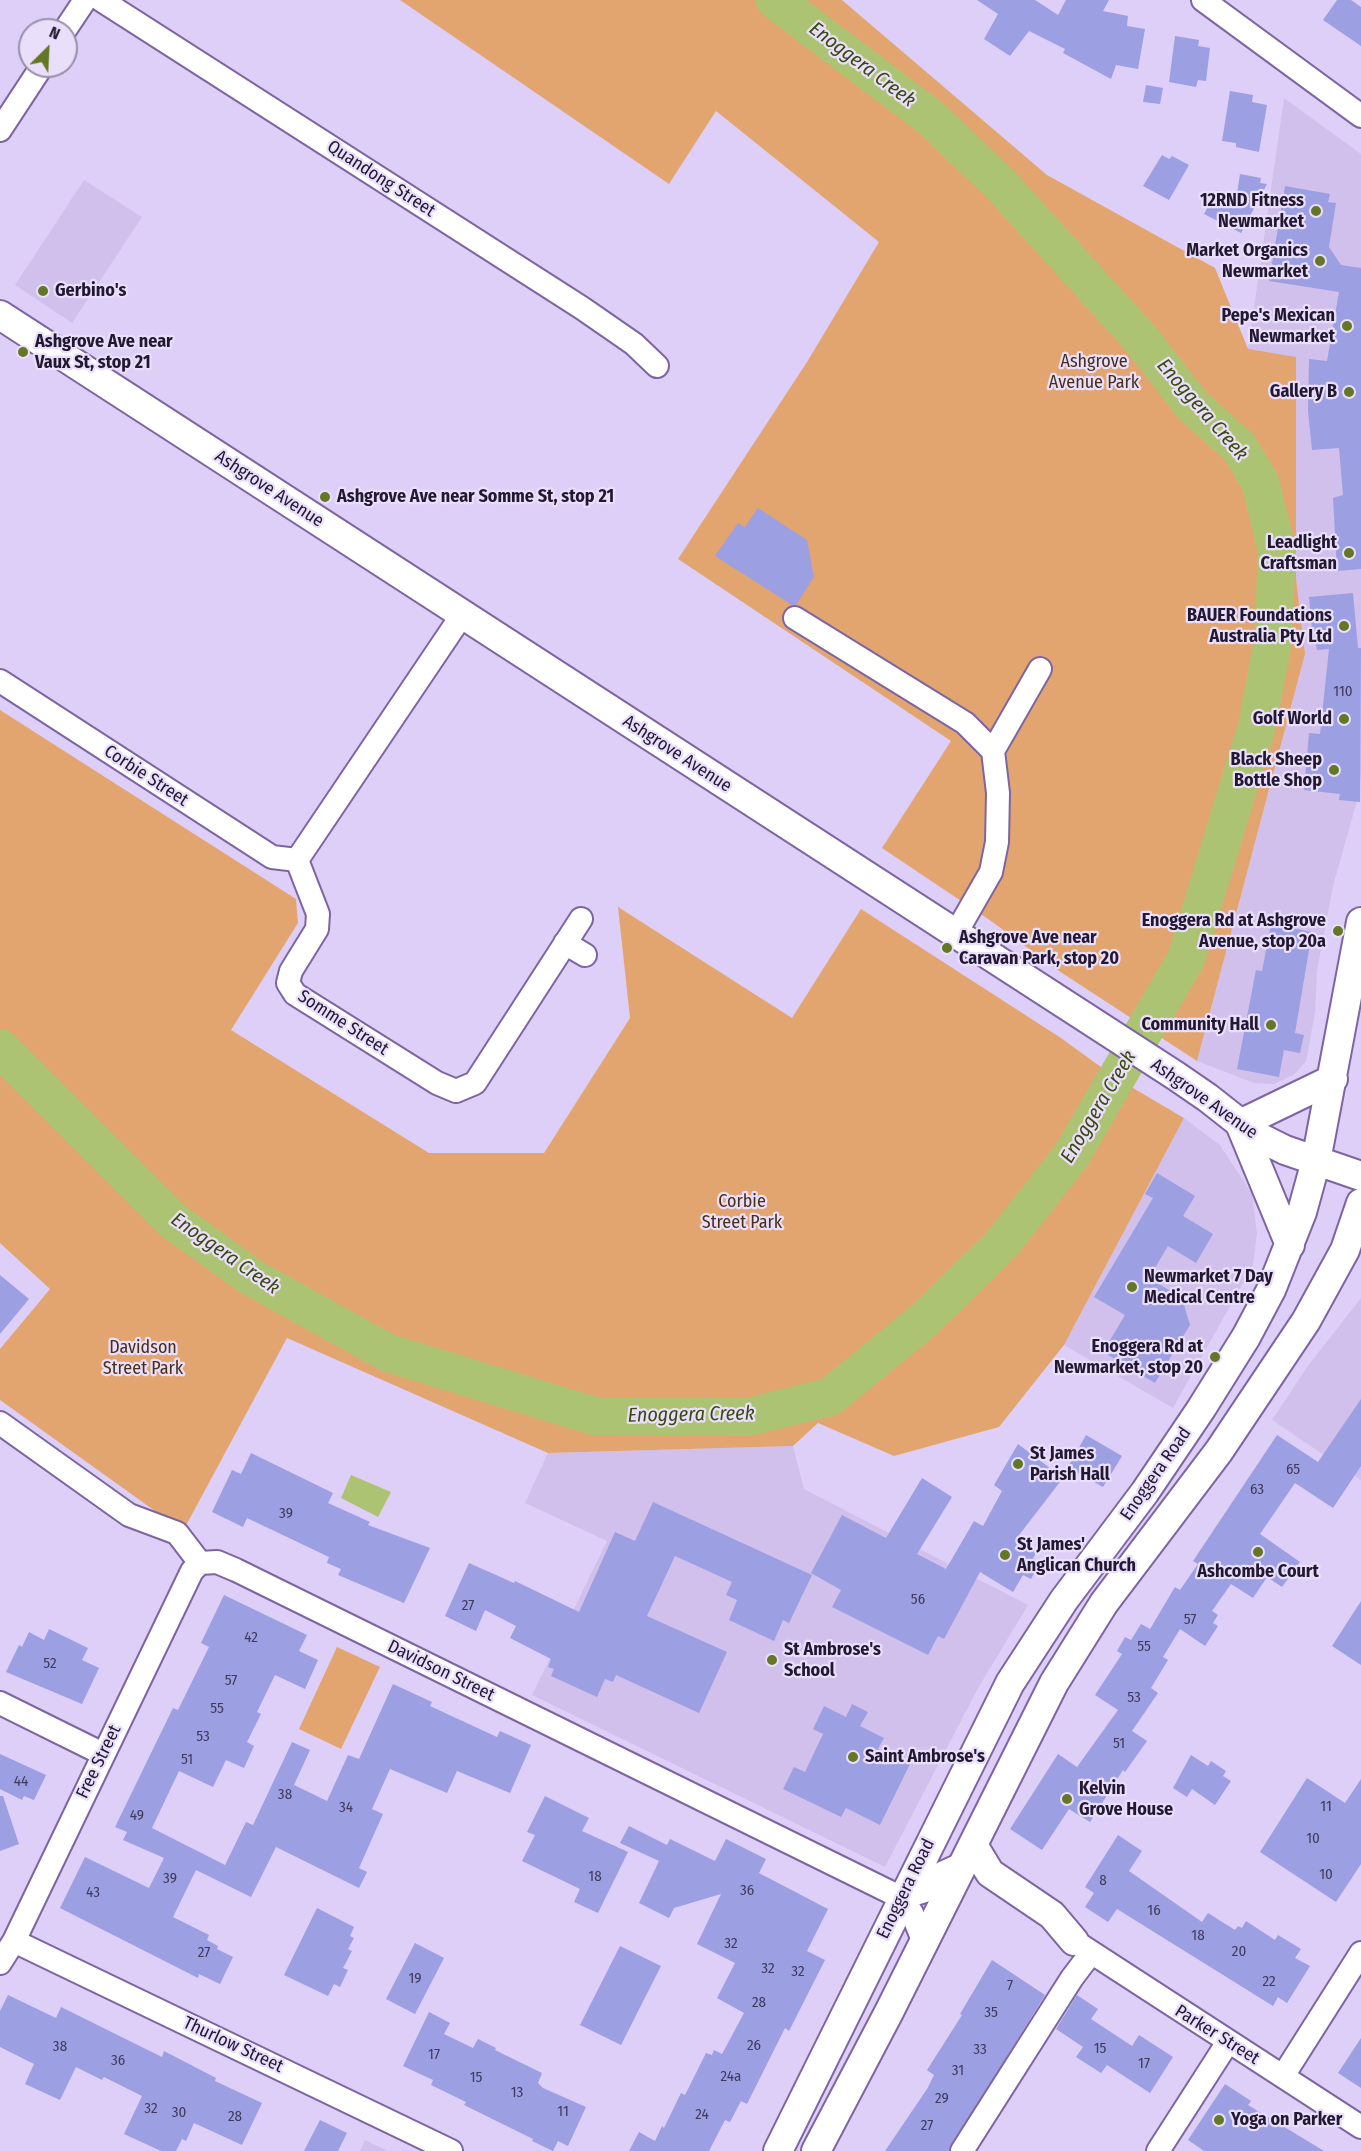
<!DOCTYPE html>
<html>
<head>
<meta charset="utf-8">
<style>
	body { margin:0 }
	#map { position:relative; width:1361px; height:2151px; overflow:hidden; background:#decff8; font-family:"Fira Sans Condensed",sans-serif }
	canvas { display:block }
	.north { position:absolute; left:18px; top:18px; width:60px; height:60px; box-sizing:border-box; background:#e9dffb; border:2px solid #998faa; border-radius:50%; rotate:24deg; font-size:16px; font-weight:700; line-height:24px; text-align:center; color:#221831 }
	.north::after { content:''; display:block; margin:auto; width:21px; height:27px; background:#647726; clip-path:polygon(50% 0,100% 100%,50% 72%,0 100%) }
</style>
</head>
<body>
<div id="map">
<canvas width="1361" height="2151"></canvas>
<div class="north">N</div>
</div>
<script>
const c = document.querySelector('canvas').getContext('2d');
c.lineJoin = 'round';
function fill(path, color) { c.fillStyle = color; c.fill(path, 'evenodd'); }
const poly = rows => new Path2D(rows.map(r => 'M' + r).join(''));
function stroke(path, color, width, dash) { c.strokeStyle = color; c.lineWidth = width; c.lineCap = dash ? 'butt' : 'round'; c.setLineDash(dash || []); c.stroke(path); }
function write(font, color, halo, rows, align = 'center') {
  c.font = font + ' "Fira Sans Condensed",sans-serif'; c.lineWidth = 4.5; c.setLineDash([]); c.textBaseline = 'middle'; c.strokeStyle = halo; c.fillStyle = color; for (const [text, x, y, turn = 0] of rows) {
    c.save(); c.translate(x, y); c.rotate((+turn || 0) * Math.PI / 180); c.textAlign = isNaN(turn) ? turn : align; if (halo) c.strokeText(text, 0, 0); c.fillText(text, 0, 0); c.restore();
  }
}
fill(poly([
	[1284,98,1361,154,1361,772,1359,794,1333,886,1317,971,1315,1013,1306,1061,1295,1074,1274,1084,1254,1083,1197,1061,1305,654,1296,578,1248,349],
	[84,180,142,217,72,323,15,285],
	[1184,1118,1220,1145,1252,1194,1257,1234,1253,1265,1173,1408,1064,1345],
	[1361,1298,1361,1480,1272,1420,1307,1367],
	[793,1446,804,1489,1028,1605,977,1690,885,1867,532,1695,607,1541,525,1503,548,1453],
	[365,2140,388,2151,360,2151]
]), '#d1c0ec');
fill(poly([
	[400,0,842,0,1047,175,1215,268,1248,349,1296,357,1296,578,1305,654,1197,1061,1059,971,991,921,882,848,951,741,678,559,807,362,879,242,716,111,669,184],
	[0,710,296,899,298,923,231,1030,429,1153,544,1153,630,1018,618,907,792,1018,861,909,1061,1038,1116,1078,1184,1118,1064,1345,999,1427,894,1456,818,1423,793,1446,548,1453,287,1338,183,1531,0,1400,0,1349,50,1289,0,1243],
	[337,1647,380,1667,341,1749,299,1729]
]), '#e3a570');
fill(poly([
	[351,1475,391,1492,378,1517,341,1498]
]), '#adc374');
stroke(poly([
	[0,1048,172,1220,251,1277,388,1353,594,1416,748,1417,830,1397,924,1320,1001,1245,1071,1156,1186,959,1257,726,1273,640,1277,550,1260,482,1239,447,1193,406,1140,338,1001,185,931,118,775,0]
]), '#adc374', 38);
fill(poly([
	[977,0,1035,0,1058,15,1066,0,1109,0,1103,11,1128,16,1127,26,1145,29,1138,69,1116,65,1111,79,1063,53,1065,49,1029,31,1010,56,984,39,998,14],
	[1337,0,1351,0,1361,7,1361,46,1323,20],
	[1175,36,1199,40,1198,46,1210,48,1206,81,1198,80,1196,87,1169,82],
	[1146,85,1163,88,1160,104,1143,102],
	[1230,91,1253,95,1252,102,1267,105,1259,152,1236,147,1236,143,1222,141],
	[1162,155,1169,159,1172,156,1189,165,1169,200,1143,186],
	[1240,174,1261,178,1260,183,1267,184,1241,233,1204,214,1217,190,1236,200],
	[1285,186,1330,194,1328,202,1336,203,1329,247,1341,265,1361,268,1361,569,1337,571,1333,498,1343,495,1339,448,1312,450,1308,411,1309,359,1327,361,1339,292,1269,281],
	[758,508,807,540,814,577,796,605,792,605,715,556,738,523,745,527],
	[1353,593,1358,648,1361,648,1360,802,1339,800,1340,794,1304,790,1309,733,1320,734,1329,649,1317,650,1315,640,1313,640,1309,597],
	[1271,924,1312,932,1295,1033,1304,1035,1300,1053,1284,1050,1279,1077,1237,1069,1256,970,1262,971],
	[1157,1173,1195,1196,1183,1216,1213,1234,1196,1263,1168,1246,1149,1278,1182,1298,1190,1325,1155,1383,1103,1352,1125,1315,1094,1297,1153,1198,1145,1194],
	[0,1275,29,1299,0,1334],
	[1361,1399,1361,1466,1333,1508,1295,1483,1260,1534,1300,1562,1282,1587,1267,1577,1253,1598,1231,1584,1212,1611,1218,1615,1213,1623,1218,1626,1205,1646,1180,1629,1163,1657,1168,1660,1151,1688,1158,1693,1132,1731,1147,1741,1125,1772,1123,1770,1090,1822,1069,1809,1042,1850,1010,1829,1058,1754,1077,1767,1118,1710,1095,1695,1122,1654,1117,1651,1125,1637,1131,1640,1141,1624,1150,1629,1175,1587,1180,1590,1198,1564,1193,1561,1277,1435,1318,1462],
	[1086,1435,1122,1456,1103,1487,1068,1467],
	[1018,1444,1063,1478,1016,1539,1037,1552,1033,1558,1040,1563,1031,1579,1023,1575,1013,1592,980,1572,944,1639,938,1636,928,1655,832,1607,841,1590,811,1573,842,1515,886,1538,922,1478,952,1497,917,1554,946,1569,974,1521,983,1526,1002,1491,994,1485],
	[251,1453,333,1493,328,1503,370,1522,368,1525,430,1548,404,1603,338,1575,341,1569,327,1563,329,1557,247,1518,243,1527,212,1512,232,1470,241,1474],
	[653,1502,812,1575,789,1623,783,1620,774,1641,729,1620,737,1600,726,1595,732,1582,675,1556,647,1616,727,1652,699,1713,616,1675,613,1682,605,1679,597,1697,551,1676,554,1669,548,1667,551,1659,510,1638,516,1626,485,1610,476,1631,445,1616,469,1563,514,1583,515,1581,579,1612,615,1532,635,1541],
	[224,1595,307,1635,299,1651,318,1660,305,1689,275,1675,257,1712,261,1714,247,1742,254,1746,244,1768,226,1760,213,1787,179,1771,152,1828,225,1865,246,1822,253,1825,292,1742,310,1750,294,1785,327,1801,348,1755,359,1759,393,1684,432,1702,430,1706,497,1737,500,1731,531,1745,510,1793,457,1771,447,1793,390,1769,372,1809,383,1814,359,1868,367,1872,359,1888,276,1847,251,1897,196,1870,173,1917,209,1935,207,1940,218,1946,217,1949,233,1957,220,1984,199,1974,198,1978,60,1908,85,1857,149,1888,164,1858,123,1840,127,1832,115,1827,173,1708,178,1710,209,1647,201,1643],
	[1361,1601,1361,1665,1332,1646],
	[49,1629,88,1648,82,1660,99,1668,82,1704,6,1672,19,1645,22,1647,29,1632,44,1640],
	[852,1704,868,1712,860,1726,884,1738,878,1749,910,1764,880,1825,846,1808,841,1817,783,1789,794,1767,805,1772,823,1734,813,1729,824,1706,846,1717],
	[0,1754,46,1775,34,1800,24,1796,22,1800,0,1789],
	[1191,1755,1208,1766,1211,1761,1226,1771,1223,1776,1231,1781,1215,1805,1192,1789,1187,1797,1173,1788],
	[1307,1778,1345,1803,1361,1779,1361,1864,1336,1902,1260,1852],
	[0,1796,3,1796,19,1844,0,1851],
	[545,1796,589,1818,582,1831,628,1852,598,1913,574,1902,580,1889,522,1861,535,1835,527,1832],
	[629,1826,667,1845,670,1839,715,1861,726,1839,766,1859,759,1873,828,1909,807,1951,825,1960,789,2031,785,2028,747,2104,741,2101,730,2122,725,2120,709,2151,629,2151,639,2132,655,2141,662,2126,664,2128,681,2093,685,2095,706,2053,712,2055,714,2050,722,2054,744,2013,717,1998,735,1963,697,1944,721,1894,674,1908,669,1918,639,1903,659,1861,620,1843],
	[1118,1835,1142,1851,1129,1871,1202,1922,1208,1913,1235,1930,1238,1926,1242,1928,1246,1921,1275,1940,1278,1935,1301,1949,1295,1958,1310,1966,1287,2003,1278,1997,1273,2006,1117,1909,1108,1922,1085,1907,1094,1893,1085,1887],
	[317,1908,354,1927,350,1936,354,1938,348,1949,352,1951,343,1968,348,1970,340,1987,334,1984,328,1996,284,1975],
	[415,1943,444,1958,415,2014,386,1999],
	[620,1946,661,1966,621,2045,580,2025],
	[992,1960,1045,1995,949,2151,885,2151,927,2089,934,2075,927,2070,962,2015,960,2014],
	[8,1995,56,2018,61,2007,162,2057,164,2051,216,2078,215,2081,262,2103,242,2145,194,2123,186,2141,182,2139,176,2151,161,2151,124,2134,142,2096,104,2077,102,2080,76,2067,60,2100,25,2084,34,2064,0,2047,0,2011],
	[1077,1995,1098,2009,1091,2019,1132,2046,1139,2035,1173,2057,1150,2093,1107,2065,1101,2073,1076,2057,1083,2047,1056,2029],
	[429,2012,450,2023,444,2034,473,2048,478,2039,496,2048,495,2050,542,2073,538,2083,543,2088,586,2107,568,2146,558,2141,553,2151,532,2141,533,2139,464,2105,466,2102,431,2085,433,2080,403,2066],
	[1361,2038,1361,2088,1338,2073],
	[1225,2084,1251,2101,1248,2105,1324,2151,1204,2151,1188,2140],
	[320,2120,347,2133,338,2151,304,2151]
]), '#9c9fe2');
const minor = poly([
	[101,0,582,308,634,344,657,366],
	[1203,0,1361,116],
	[65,30,85,0],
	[0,130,42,66],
	[795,618,965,723,993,751],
	[0,681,272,857,297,860],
	[297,860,318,914,317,929,291,971,288,983,295,994,437,1083,456,1091,475,1083,581,919],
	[297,860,462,615],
	[956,933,991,872,997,842,998,793,993,751,1040,669],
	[565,943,585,955],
	[0,1423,129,1515,177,1533,200,1563],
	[200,1563,217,1562,236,1570,902,1898,912,1913,924,1943],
	[0,1703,103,1754],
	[902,1898,925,1891,935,1876,964,1863],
	[14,1941,451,2151],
	[1074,1941,1361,2127],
	[0,1963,14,1941,192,1571,200,1563],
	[1283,2076,1361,1953],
	[962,2151,1072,1978,1091,1953],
	[1158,2151,1228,2042]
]);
const major = poly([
	[0,315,1176,1076,1208,1098,1255,1135,1285,1150,1361,1176],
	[1240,1124,1290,1245],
	[1240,1124,1333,1079],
	[973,1845,990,1873,1052,1915,1074,1941],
	[778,2151,1010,1683,1064,1600,1145,1492,1201,1409,1246,1337,1271,1290,1302,1212,1316,1161,1361,922],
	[816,2151,889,2012,1054,1683,1104,1603,1219,1451,1306,1321,1345,1250,1361,1203]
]);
stroke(minor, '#7d65a2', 26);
stroke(major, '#7d65a2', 32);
stroke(minor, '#fff', 22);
stroke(major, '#fff', 28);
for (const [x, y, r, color] of [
	[1316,211,6,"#647726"],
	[1320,261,6,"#647726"],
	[43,291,6,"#647726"],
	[1347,326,6,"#647726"],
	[23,352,6,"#647726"],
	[1349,392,6,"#647726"],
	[325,497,6,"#647726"],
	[1349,553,6,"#647726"],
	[1344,626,6,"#647726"],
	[1344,719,6,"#647726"],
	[1334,770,6,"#647726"],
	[1338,931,6,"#647726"],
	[947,948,6,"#647726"],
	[1271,1025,6,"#647726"],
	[1132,1287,6,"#647726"],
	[1215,1357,6,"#647726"],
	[1018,1464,6,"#647726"],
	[1258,1552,6,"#647726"],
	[1005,1555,6,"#647726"],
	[772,1660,6,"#647726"],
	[853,1757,6,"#647726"],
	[1067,1799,6,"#647726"],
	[1219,2120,6,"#647726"]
]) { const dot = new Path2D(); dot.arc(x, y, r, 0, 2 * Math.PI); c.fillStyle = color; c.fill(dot); stroke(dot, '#e9dffb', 2); }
write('15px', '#403a5d', null, [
	["110",1343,692],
	["65",1293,1470],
	["63",1257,1490],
	["39",286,1514],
	["56",918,1600],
	["27",468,1606],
	["57",1190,1620],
	["42",251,1638],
	["55",1144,1647],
	["52",50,1664],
	["57",231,1681],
	["53",1134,1698],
	["55",217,1709],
	["53",203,1737],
	["51",1119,1744],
	["51",187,1760],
	["44",21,1782],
	["38",285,1795],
	["11",1326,1807],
	["34",346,1808],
	["49",137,1816],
	["10",1313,1839],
	["10",1326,1875],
	["18",595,1877],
	["39",170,1879],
	["8",1103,1881],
	["36",747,1891],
	["43",93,1893],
	["16",1154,1911],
	["18",1198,1936],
	["32",731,1944],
	["20",1239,1952],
	["27",204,1953],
	["32",768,1969],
	["32",798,1972],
	["19",415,1979],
	["22",1269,1982],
	["7",1010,1986],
	["28",759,2003],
	["35",991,2013],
	["26",754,2046],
	["38",60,2047],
	["15",1100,2049],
	["33",980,2050],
	["17",434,2055],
	["36",118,2061],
	["17",1144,2064],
	["31",958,2071],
	["24a",731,2077],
	["15",476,2078],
	["13",517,2093],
	["29",942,2099],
	["32",151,2109],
	["11",563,2112],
	["30",179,2113],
	["24",702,2115],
	["28",235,2117],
	["27",927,2126]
]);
write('18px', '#221831', '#e9dffb', [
	["Quandong Street",381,179,33],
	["Ashgrove Avenue",269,489,33],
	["Ashgrove Avenue",677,754,33],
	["Corbie Street",146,776,33],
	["Somme Street",343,1023,33],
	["Ashgrove Avenue",1204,1099,35],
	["Enoggera Road",1156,1474,-55],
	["Davidson Street",441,1671,26],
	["Free Street",99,1762,-64],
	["Enoggera Road",906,1889,-64],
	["Parker Street",1217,2035,32],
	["Thurlow Street",233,2045,25]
]);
write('bold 18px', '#221831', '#e9dffb', [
	["12RND Fitness",1304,201],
	["Newmarket",1304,222],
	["Market Organics",1308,251],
	["Newmarket",1308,272],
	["Gerbino's",55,291,"left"],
	["Pepe's Mexican",1335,316],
	["Newmarket",1335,337],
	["Ashgrove Ave near",35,342,"left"],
	["Vaux St, stop 21",35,363,"left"],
	["Gallery B",1337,392],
	["Ashgrove Ave near Somme St, stop 21",337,497,"left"],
	["Leadlight",1337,543],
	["Craftsman",1337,564],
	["BAUER Foundations",1332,616],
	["Australia Pty Ltd",1332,637],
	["Golf World",1332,719],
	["Black Sheep",1322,760],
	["Bottle Shop",1322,781],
	["Enoggera Rd at Ashgrove",1326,921],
	["Avenue, stop 20a",1326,942],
	["Ashgrove Ave near",959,938,"left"],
	["Caravan Park, stop 20",959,959,"left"],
	["Community Hall",1259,1025],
	["Newmarket 7 Day",1144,1277,"left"],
	["Medical Centre",1144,1298,"left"],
	["Enoggera Rd at",1203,1347],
	["Newmarket, stop 20",1203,1368],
	["St James",1030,1454,"left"],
	["Parish Hall",1030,1475,"left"],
	["St James'",1017,1545,"left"],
	["Anglican Church",1017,1566,"left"],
	["Ashcombe Court",1258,1572,"center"],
	["St Ambrose's",784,1650,"left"],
	["School",784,1671,"left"],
	["Saint Ambrose's",865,1757,"left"],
	["Kelvin",1079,1789,"left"],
	["Grove House",1079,1810,"left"],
	["Yoga on Parker",1231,2120,"left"]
], 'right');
write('18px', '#492e16', '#e9dffb', [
	["Ashgrove",1094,362],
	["Avenue Park",1094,383],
	["Corbie",742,1202],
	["Street Park",742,1223],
	["Davidson",143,1348],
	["Street Park",143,1369]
]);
write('italic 20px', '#3b480e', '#e9dffb', [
	["Enoggera Creek",862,65,37],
	["Enoggera Creek",1202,410,49],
	["Enoggera Creek",1099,1107,-59],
	["Enoggera Creek",225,1254,35],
	["Enoggera Creek",691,1415,-1]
]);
</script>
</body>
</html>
